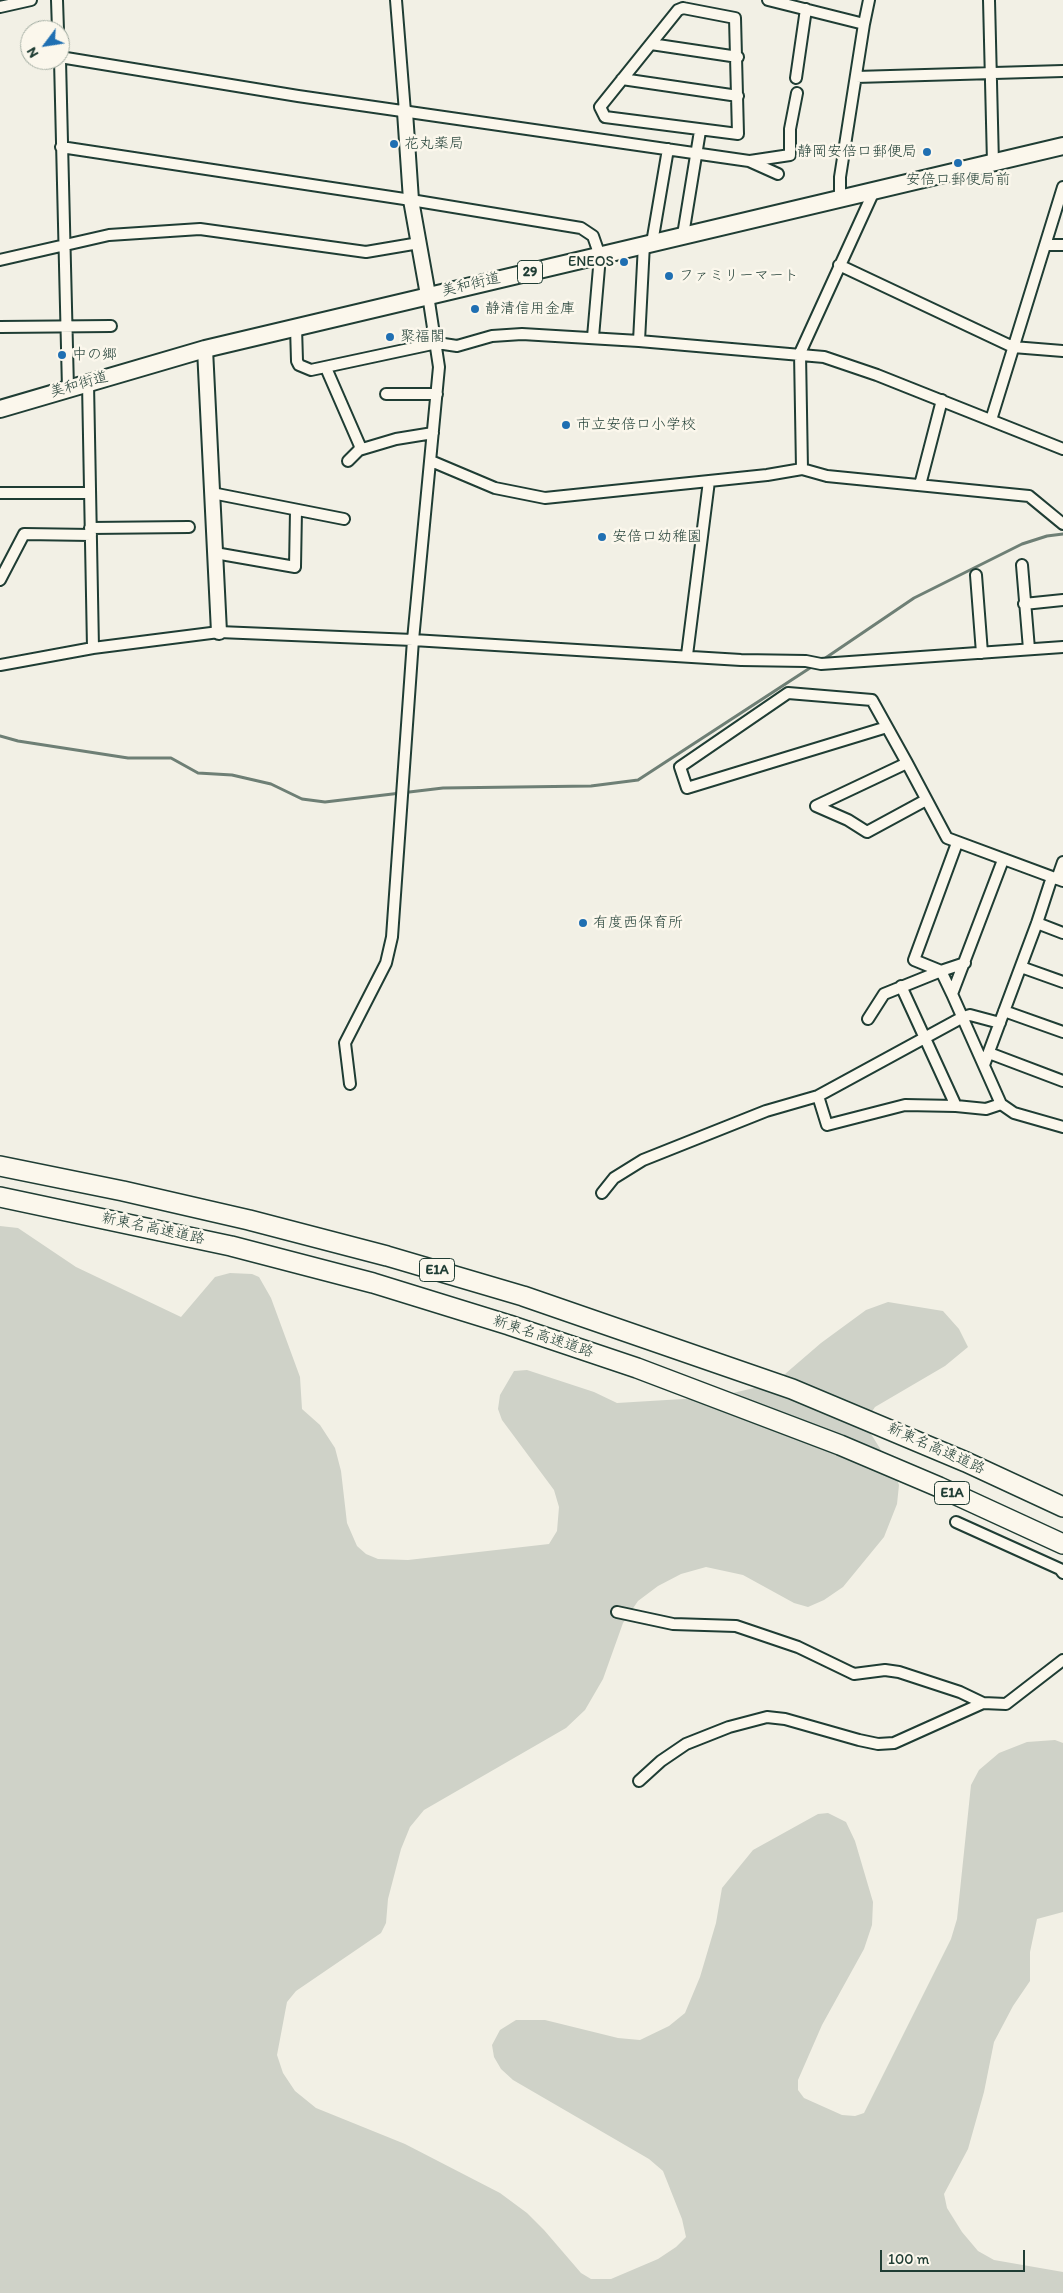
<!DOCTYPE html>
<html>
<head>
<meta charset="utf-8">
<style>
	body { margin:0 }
	#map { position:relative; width:1063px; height:2293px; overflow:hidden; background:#f2f0e5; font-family:Itim,sans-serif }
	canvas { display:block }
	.north { position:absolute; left:20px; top:20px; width:50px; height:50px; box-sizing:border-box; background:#fbf7ec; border:1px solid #a3ada2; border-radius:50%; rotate:239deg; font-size:14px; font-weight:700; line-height:20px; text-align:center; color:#1f3d34 }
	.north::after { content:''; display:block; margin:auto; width:18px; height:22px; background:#1f6fb2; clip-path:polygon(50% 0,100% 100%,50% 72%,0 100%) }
	.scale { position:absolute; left:880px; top:2250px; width:145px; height:22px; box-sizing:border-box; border:2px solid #1f3d34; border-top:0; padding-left:6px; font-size:15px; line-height:18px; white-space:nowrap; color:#1f3d34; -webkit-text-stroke:4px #fbf7ec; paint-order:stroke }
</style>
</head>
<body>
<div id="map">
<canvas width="1063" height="2293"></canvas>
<div class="north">N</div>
<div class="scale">100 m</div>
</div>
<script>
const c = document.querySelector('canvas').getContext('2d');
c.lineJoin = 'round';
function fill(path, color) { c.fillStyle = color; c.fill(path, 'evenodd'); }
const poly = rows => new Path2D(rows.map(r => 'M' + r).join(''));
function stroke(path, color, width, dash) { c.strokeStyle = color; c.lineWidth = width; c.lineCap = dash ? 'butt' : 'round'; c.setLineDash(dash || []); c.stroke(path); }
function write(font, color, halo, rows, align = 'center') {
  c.font = font + ' Itim,"Klee One",sans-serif'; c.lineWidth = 5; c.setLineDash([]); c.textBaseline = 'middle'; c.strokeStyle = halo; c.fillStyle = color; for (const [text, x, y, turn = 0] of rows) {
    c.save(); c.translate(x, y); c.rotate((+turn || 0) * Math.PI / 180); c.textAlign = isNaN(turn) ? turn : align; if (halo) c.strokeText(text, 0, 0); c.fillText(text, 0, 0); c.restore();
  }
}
fill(poly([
	[0,1226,18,1228,76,1267,181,1317,215,1277,230,1273,252,1274,259,1277,271,1298,300,1377,302,1409,320,1425,335,1448,341,1471,347,1523,357,1546,366,1554,378,1559,408,1560,549,1544,557,1531,559,1507,554,1490,502,1420,498,1409,500,1395,514,1371,527,1370,594,1392,617,1403,716,1397,754,1388,785,1374,821,1343,866,1310,888,1302,943,1311,959,1329,968,1347,945,1366,875,1407,869,1416,871,1434,894,1471,899,1485,897,1504,884,1537,843,1587,824,1600,808,1607,794,1603,743,1575,706,1567,681,1574,658,1586,638,1601,623,1623,603,1679,585,1710,566,1728,424,1810,410,1827,401,1849,388,1899,386,1923,381,1933,296,1991,287,2002,277,2055,283,2073,295,2091,316,2108,405,2144,500,2193,527,2213,544,2230,581,2273,591,2279,611,2279,658,2259,676,2247,686,2237,682,2219,663,2171,649,2159,513,2080,501,2069,494,2057,492,2045,500,2030,516,2020,545,2020,618,2038,640,2040,669,2026,685,2013,700,1977,716,1923,722,1888,753,1850,818,1814,828,1813,846,1822,855,1841,873,1902,872,1925,864,1949,822,2025,798,2080,798,2090,804,2098,842,2115,855,2116,864,2113,951,1939,957,1919,971,1785,979,1770,999,1753,1027,1742,1055,1740,1063,1743,1063,1912,1037,1919,1030,1952,1030,1981,1013,2006,994,2042,984,2092,968,2149,944,2194,947,2208,962,2232,978,2251,994,2260,1063,2272,1063,2293,0,2293]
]), '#cfd2c8');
stroke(poly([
	[821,661,914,598,1022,544,1047,536,1063,534],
	[0,736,18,741,128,758,171,758,198,773,232,775,271,784,302,799,325,802,443,788,591,786,638,780,813,666]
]), '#6e7f75', 3);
const street = poly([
	[57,0,58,30],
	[396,0,405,112],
	[768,0,864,24,840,177,840,200],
	[989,0,993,163],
	[0,7,31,0],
	[683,8,735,18,738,134,605,117,600,107,678,10,683,8],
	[864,24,869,0],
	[651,44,738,57],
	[60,57,298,96,749,161,778,174],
	[60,60,68,389],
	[856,77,1063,71],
	[796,78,806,9],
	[622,79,738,96],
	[61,147,411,200,581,228,593,236,600,256,593,337],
	[750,161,790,155,790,129,797,93],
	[683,235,700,131],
	[652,243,668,149],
	[1047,245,1063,245],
	[0,260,109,235,200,229,366,252,419,243],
	[839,265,1013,347,1063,351],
	[0,327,111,326],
	[296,327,297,361,299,365,311,370,437,343,457,346,492,336,522,334,639,341,824,357,877,375,1063,449],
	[639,341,644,244],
	[326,368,360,446,359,450,348,461],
	[88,383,93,648],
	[386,394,437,394],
	[991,420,1063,187],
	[359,450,396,439,433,433],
	[431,461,495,488,545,498,767,475,802,469,827,476,1029,496,1063,524],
	[802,469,800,353,874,191],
	[920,485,942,400],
	[0,493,90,493],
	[212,493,344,519],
	[90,528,189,527],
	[215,553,295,567,296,510],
	[1022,565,1029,649],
	[976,575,982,653],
	[0,580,24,534,91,535],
	[1024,604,1063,600],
	[687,655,709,481],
	[0,665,93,648,219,632,413,640,741,660,806,661,821,664,1063,647],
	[887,727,687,788,680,767,788,693,872,700,907,763,947,838,1063,881],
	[907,763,816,806,848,820,867,832,926,800],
	[1003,860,952,994,1001,1104,1014,1113,1063,1127],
	[1057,879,1063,862],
	[1037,923,1063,933],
	[1021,967,1063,982],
	[901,986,956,1106],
	[952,994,941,971,914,960,957,843],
	[1004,1011,1063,1032],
	[868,1019,884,994,941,971,965,963],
	[989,1053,1063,1081],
	[984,1065,1037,923,1052,877],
	[350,1084,345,1043,386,963,392,937,413,640,439,367,428,295],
	[818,1096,827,1125,905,1105,956,1106,986,1109,1001,1104],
	[602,1193,614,1178,643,1160,766,1111,818,1096,963,1017,970,1015,1000,1023],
	[956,1522,1060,1569,1063,1573],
	[617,1612,673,1624,736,1626,798,1647,854,1674,885,1670,899,1672,960,1692,983,1703],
	[639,1781,661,1761,686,1744,729,1727,767,1717,785,1719,859,1740,878,1744,894,1743,983,1703,1006,1704,1063,1660]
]);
const secondary = poly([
	[405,112,411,200,428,295],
	[205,349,219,632]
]);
const primary = poly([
	[0,409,205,349,1063,146]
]);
const highway = poly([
	[0,1166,123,1191,249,1220,387,1256,523,1296,792,1389,966,1462,1063,1507],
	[0,1197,231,1246,373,1283,509,1325,637,1368,840,1445,939,1487,1063,1544]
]);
stroke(street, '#1f3d34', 14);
stroke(secondary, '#1f3d34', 18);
stroke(primary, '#1f3d34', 20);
stroke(highway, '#1f3d34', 22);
stroke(street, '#fbf7ec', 10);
stroke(secondary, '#fbf7ec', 14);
stroke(primary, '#fbf7ec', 16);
stroke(highway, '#fbf7ec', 19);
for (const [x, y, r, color] of [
	[394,144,5,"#1f6fb2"],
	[927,152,5,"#1f6fb2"],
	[958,163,5,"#1f6fb2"],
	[624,262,5,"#1f6fb2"],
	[669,276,5,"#1f6fb2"],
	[475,309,5,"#1f6fb2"],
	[390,337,5,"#1f6fb2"],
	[62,355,5,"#1f6fb2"],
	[566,425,5,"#1f6fb2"],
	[602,537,5,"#1f6fb2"],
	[583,923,5,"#1f6fb2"]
]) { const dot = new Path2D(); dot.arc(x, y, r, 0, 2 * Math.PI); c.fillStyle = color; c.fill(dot); stroke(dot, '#fbf7ec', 2); }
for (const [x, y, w] of [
	[530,272,25],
	[437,1270,35],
	[952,1493,35]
]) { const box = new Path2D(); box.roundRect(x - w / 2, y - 11.5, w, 23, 4); c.fillStyle = '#fbf7ec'; c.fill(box); stroke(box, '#1f3d34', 1); }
write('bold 14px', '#1f3d34', null, [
	["29",530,272],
	["E1A",437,1270],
	["E1A",952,1493]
]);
write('15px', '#1f3d34', '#fbf7ec', [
	["花丸薬局",404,144],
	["静岡安倍口郵便局",917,152,"right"],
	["安倍口郵便局前",958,180,"center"],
	["ENEOS",614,262,"right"],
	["ファミリーマート",679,276],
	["静清信用金庫",485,309],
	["聚福閣",400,337],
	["中の郷",72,355],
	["市立安倍口小学校",576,425],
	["安倍口幼稚園",612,537],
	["有度西保育所",593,923]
], 'left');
write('15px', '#1f3d34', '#fbf7ec', [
	["美和街道",471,285,-13],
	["美和街道",79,385,-16],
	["新東名高速道路",153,1229,12],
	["新東名高速道路",543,1337,18],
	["新東名高速道路",936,1449,24]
]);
</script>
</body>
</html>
